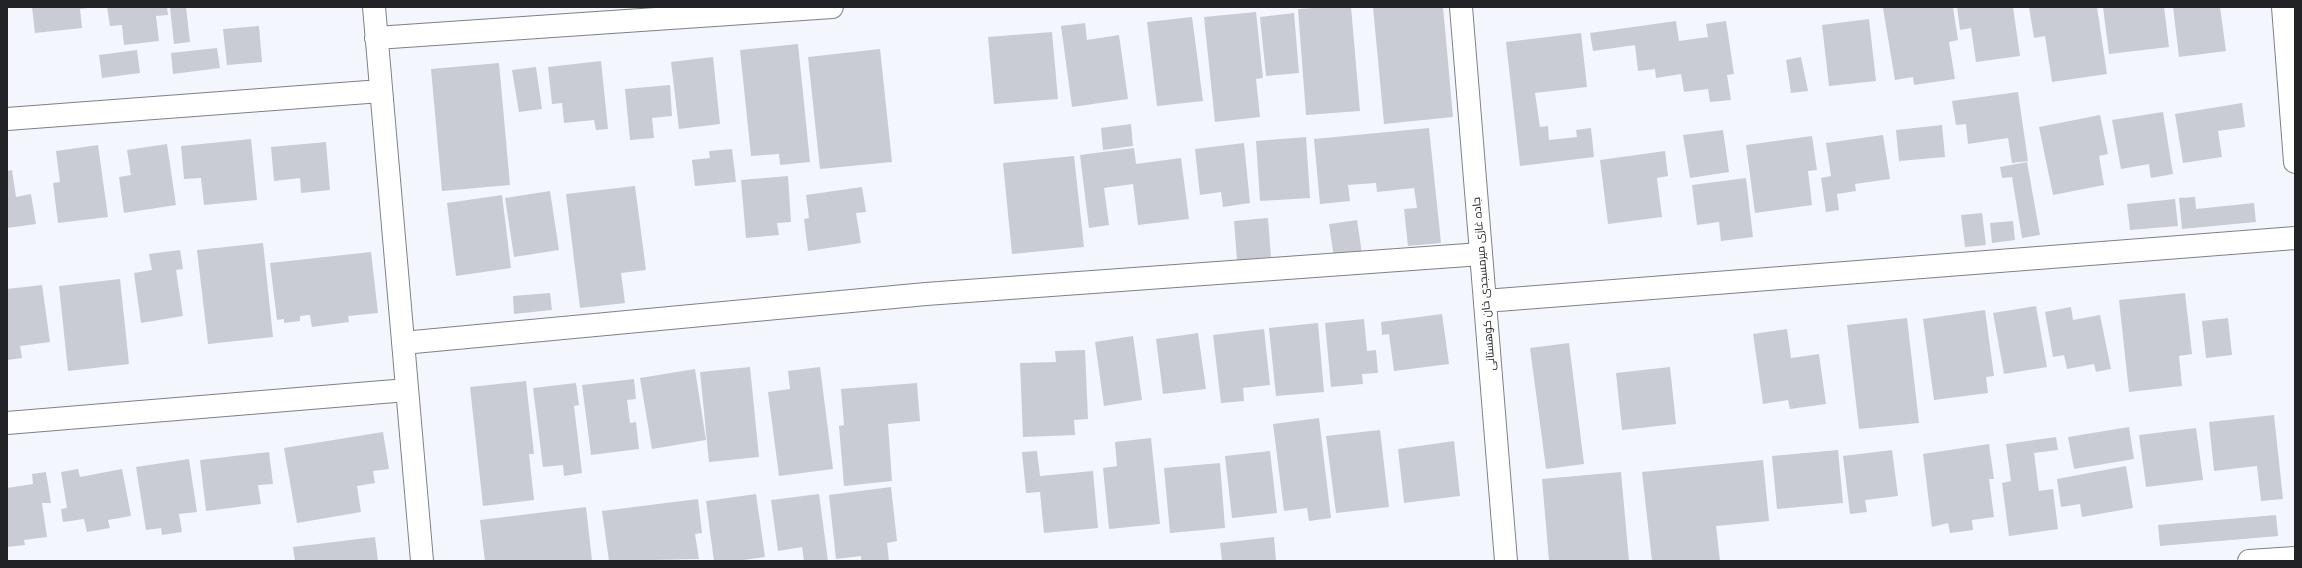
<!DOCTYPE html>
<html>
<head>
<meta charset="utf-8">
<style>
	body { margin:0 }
	#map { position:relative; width:2302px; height:568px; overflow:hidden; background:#f4f6fd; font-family:"Public Sans",sans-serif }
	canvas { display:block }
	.frame { position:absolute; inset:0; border:8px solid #222326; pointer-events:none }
</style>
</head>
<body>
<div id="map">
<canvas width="2302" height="568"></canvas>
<div class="frame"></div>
</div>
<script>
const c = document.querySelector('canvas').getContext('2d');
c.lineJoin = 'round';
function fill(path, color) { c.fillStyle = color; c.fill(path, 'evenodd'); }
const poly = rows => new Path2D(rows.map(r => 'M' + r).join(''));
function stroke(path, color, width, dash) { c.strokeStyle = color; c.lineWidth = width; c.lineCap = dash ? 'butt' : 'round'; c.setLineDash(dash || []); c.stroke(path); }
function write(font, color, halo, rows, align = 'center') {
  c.font = font + ' "Public Sans",Cairo,sans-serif'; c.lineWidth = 4; c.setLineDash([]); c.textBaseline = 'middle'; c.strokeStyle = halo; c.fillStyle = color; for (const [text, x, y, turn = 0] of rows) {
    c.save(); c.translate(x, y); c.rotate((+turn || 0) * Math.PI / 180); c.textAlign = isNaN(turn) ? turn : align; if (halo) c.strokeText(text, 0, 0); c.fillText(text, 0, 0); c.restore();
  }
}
fill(poly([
	[32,7,88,7,88,8,80,9,82,28,35,33],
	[107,7,167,7,168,15,156,16,159,41,124,45,122,25,110,26],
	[170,7,186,7,190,42,174,44],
	[1331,7,1351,7,1360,111,1306,115,1298,9],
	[1373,7,1443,7,1453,117,1384,124],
	[1890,7,1953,7,1958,40,1949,42,1955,79,1914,85,1913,77,1895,80,1883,8],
	[1957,7,2013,7,2020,56,1976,62,1971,28,1960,30],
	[2029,7,2097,7,2107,74,2052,82,2045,36,2034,38],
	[2103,7,2164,7,2169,47,2109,54],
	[2173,7,2220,7,2226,51,2179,57],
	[1256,12,1263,78,1256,79,1260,117,1215,122,1204,17],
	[1294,13,1299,73,1266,76,1260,17],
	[1192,17,1203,101,1157,106,1147,22],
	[1869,19,1876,81,1829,86,1822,25],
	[1676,21,1679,41,1708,37,1706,24,1726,21,1734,74,1727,75,1731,100,1710,102,1708,89,1684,92,1681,74,1656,78,1655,69,1638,71,1635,45,1593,51,1590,33],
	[1085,23,1087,40,1119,35,1128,99,1072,107,1061,26],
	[259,26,262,62,227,65,223,29],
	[1052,32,1058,99,994,104,988,37],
	[1581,33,1587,87,1535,93,1540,127,1548,126,1549,140,1577,137,1576,130,1591,128,1594,157,1520,166,1506,42],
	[798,44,810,162,780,165,779,154,751,156,740,50],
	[217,48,220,68,173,74,171,53],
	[880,49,892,162,820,169,808,57],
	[137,50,140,73,102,78,99,55],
	[713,57,720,124,679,129,671,62],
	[1801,57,1808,91,1791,93,1786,60],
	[601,61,608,129,596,130,594,120,564,123,562,103,552,104,548,67],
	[499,63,510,185,442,191,431,69],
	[536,67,542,109,519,112,512,70],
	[670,85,672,116,652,118,654,138,630,140,625,89],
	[2018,92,2028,161,2012,163,2008,138,1968,144,1966,124,1956,125,1952,101],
	[2242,103,2245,127,2218,131,2222,157,2183,163,2175,114],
	[2163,112,2173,174,2151,178,2149,164,2121,169,2112,120],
	[2100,115,2108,154,2099,156,2104,185,2053,195,2039,127],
	[1131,124,1133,146,1103,150,1101,128],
	[1942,125,1945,157,1899,161,1896,130],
	[1429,128,1441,243,1408,246,1404,209,1417,208,1414,188,1377,192,1376,183,1348,185,1350,201,1320,204,1314,139],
	[1723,130,1729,172,1690,178,1683,135],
	[1883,135,1890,179,1855,184,1856,191,1837,194,1839,210,1826,212,1821,178,1831,176,1826,143],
	[1812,136,1817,170,1808,171,1812,205,1755,213,1746,145],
	[1306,137,1310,198,1260,201,1256,141],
	[251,139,257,200,204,205,201,178,184,179,181,146],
	[326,142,330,190,301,193,300,178,274,181,271,147],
	[1244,143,1250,203,1223,207,1221,192,1200,195,1195,149],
	[167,144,176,205,124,213,119,177,131,175,127,150],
	[98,145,108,217,58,223,53,183,60,182,56,151],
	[1134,148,1136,164,1181,158,1189,219,1138,225,1133,184,1104,188,1109,225,1089,228,1080,155],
	[732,149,736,182,695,186,692,160,710,158,709,151],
	[1665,151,1668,176,1657,178,1662,217,1608,224,1600,160],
	[1074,156,1084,247,1012,254,1003,163],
	[2027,162,2040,235,2022,238,2012,177,2002,178,2000,167],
	[12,170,16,197,31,194,36,224,7,228,7,171],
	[788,176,791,222,777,223,779,235,746,238,741,180],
	[1746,178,1753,237,1721,241,1719,222,1697,225,1692,185],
	[635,186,646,270,621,273,625,303,580,308,566,194],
	[862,187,866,212,856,213,861,243,808,251,804,219,809,218,806,195],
	[550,191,559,250,514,257,505,198],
	[502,195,511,268,456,276,447,203],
	[2195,197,2196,209,2254,203,2256,222,2182,229,2179,198],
	[2175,199,2178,226,2130,230,2127,204],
	[1982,213,1986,245,1965,247,1961,215],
	[1268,218,1271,257,1237,260,1234,221],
	[1357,220,1362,254,1334,258,1329,224],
	[2013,221,2015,240,1992,243,1990,223],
	[263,243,273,337,208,344,197,250],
	[180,250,183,269,176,270,183,316,141,323,134,273,152,270,149,254],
	[371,252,378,313,348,316,349,322,312,327,310,315,300,316,300,321,284,323,284,319,277,320,270,263],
	[120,279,129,364,68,371,59,286],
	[42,285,50,342,20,346,22,358,7,360,7,289],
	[550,293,552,310,514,314,513,296],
	[2185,293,2192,354,2179,356,2182,386,2129,392,2119,300],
	[2036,306,2047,367,2004,374,1993,313],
	[2071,307,2073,320,2100,315,2111,369,2096,372,2094,364,2067,369,2064,355,2053,357,2045,312],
	[1985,310,1994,376,1986,377,1988,393,1934,400,1923,319],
	[1442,314,1449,364,1394,371,1389,334,1382,335,1381,322],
	[1907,318,1919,423,1859,429,1847,325],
	[2228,318,2232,355,2206,358,2202,321],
	[1364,319,1367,351,1376,350,1378,373,1362,374,1363,384,1331,387,1325,323],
	[1318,323,1324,392,1276,396,1269,328],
	[1264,329,1270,385,1243,388,1244,401,1221,403,1213,335],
	[1787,329,1791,358,1819,354,1826,404,1790,409,1788,400,1763,404,1753,334],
	[1198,333,1206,389,1163,394,1156,339],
	[1133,336,1142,400,1104,406,1095,342],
	[1569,343,1584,464,1546,469,1530,348],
	[1085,350,1088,419,1074,420,1075,435,1023,437,1020,363,1056,362,1055,351],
	[750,367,759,457,709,462,700,372],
	[820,367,833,469,779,476,768,392,790,389,788,371],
	[1670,367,1676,424,1622,430,1616,373],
	[695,369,706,440,652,449,640,378],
	[634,379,636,399,627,400,630,423,636,422,639,449,591,455,582,385],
	[526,381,534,454,529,454,534,500,483,506,470,387],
	[576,383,579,405,574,406,582,473,564,476,563,465,543,467,533,388],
	[917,383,920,421,888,424,892,481,844,486,839,426,844,425,841,389],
	[2274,415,2283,499,2261,501,2257,466,2214,471,2209,422],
	[1319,418,1331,518,1309,521,1307,508,1284,511,1273,424],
	[2129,427,2134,459,2074,469,2068,437],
	[2196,428,2203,480,2146,487,2139,435],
	[1380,430,1389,507,1336,513,1326,436],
	[383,432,389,469,373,471,375,483,357,486,361,512,297,523,284,448],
	[2056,437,2058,450,2034,453,2039,491,2053,489,2058,529,2009,536,2002,483,2011,481,2006,444],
	[1151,438,1160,524,1109,529,1103,468,1117,466,1115,442],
	[1454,441,1460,496,1404,503,1398,449],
	[1989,444,1994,479,1989,479,1994,517,1972,520,1973,530,1950,533,1948,523,1932,527,1923,454],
	[1838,450,1843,503,1777,509,1772,456],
	[1892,450,1898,496,1865,500,1867,512,1850,514,1843,456],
	[1037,451,1040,476,1093,471,1098,528,1044,533,1040,492,1026,493,1022,452],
	[1270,451,1277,513,1232,518,1225,456],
	[269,452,273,484,258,485,261,504,206,511,200,460],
	[189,459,197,512,179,514,182,532,162,535,161,528,146,530,136,467],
	[1763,460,1769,521,1716,526,1720,561,1652,561,1642,472],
	[1220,463,1225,528,1170,533,1164,468],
	[2126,466,2133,508,2082,517,2080,504,2061,507,2057,479],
	[78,469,80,477,122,469,131,516,108,520,110,528,87,532,84,519,63,522,61,509,67,508,61,472],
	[46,472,51,503,42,503,47,537,24,540,25,545,7,547,7,488,33,484,32,474],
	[1621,472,1629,561,1549,561,1542,479],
	[891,487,897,541,887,543,889,561,861,561,861,556,836,559,829,495],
	[756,494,765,557,736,561,714,561,706,501],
	[819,494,828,561,804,561,802,547,778,551,771,500],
	[698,499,702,533,695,534,699,559,609,561,602,511],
	[586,507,592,561,485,561,480,520],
	[2276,515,2278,536,2160,546,2158,525],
	[375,537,378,561,295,561,293,547],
	[1274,537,1276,561,1222,561,1220,543]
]), '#caccd3');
const minor = poly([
	[374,7,422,561],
	[2283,7,2295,162],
	[376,38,832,7],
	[7,119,381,91],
	[1485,301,2295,238],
	[403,343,926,294,1481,254],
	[7,423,407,390],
	[2249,561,2295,558]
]);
const major = poly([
	[1461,7,1506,561]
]);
stroke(minor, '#7e8087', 24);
stroke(major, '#7e8087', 24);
stroke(minor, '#fff', 22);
stroke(major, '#fff', 22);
write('11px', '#222326', '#fff', [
	["جاده غازی میرمسجدی خان کوهستانی",1484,284,-95]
]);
</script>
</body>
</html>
